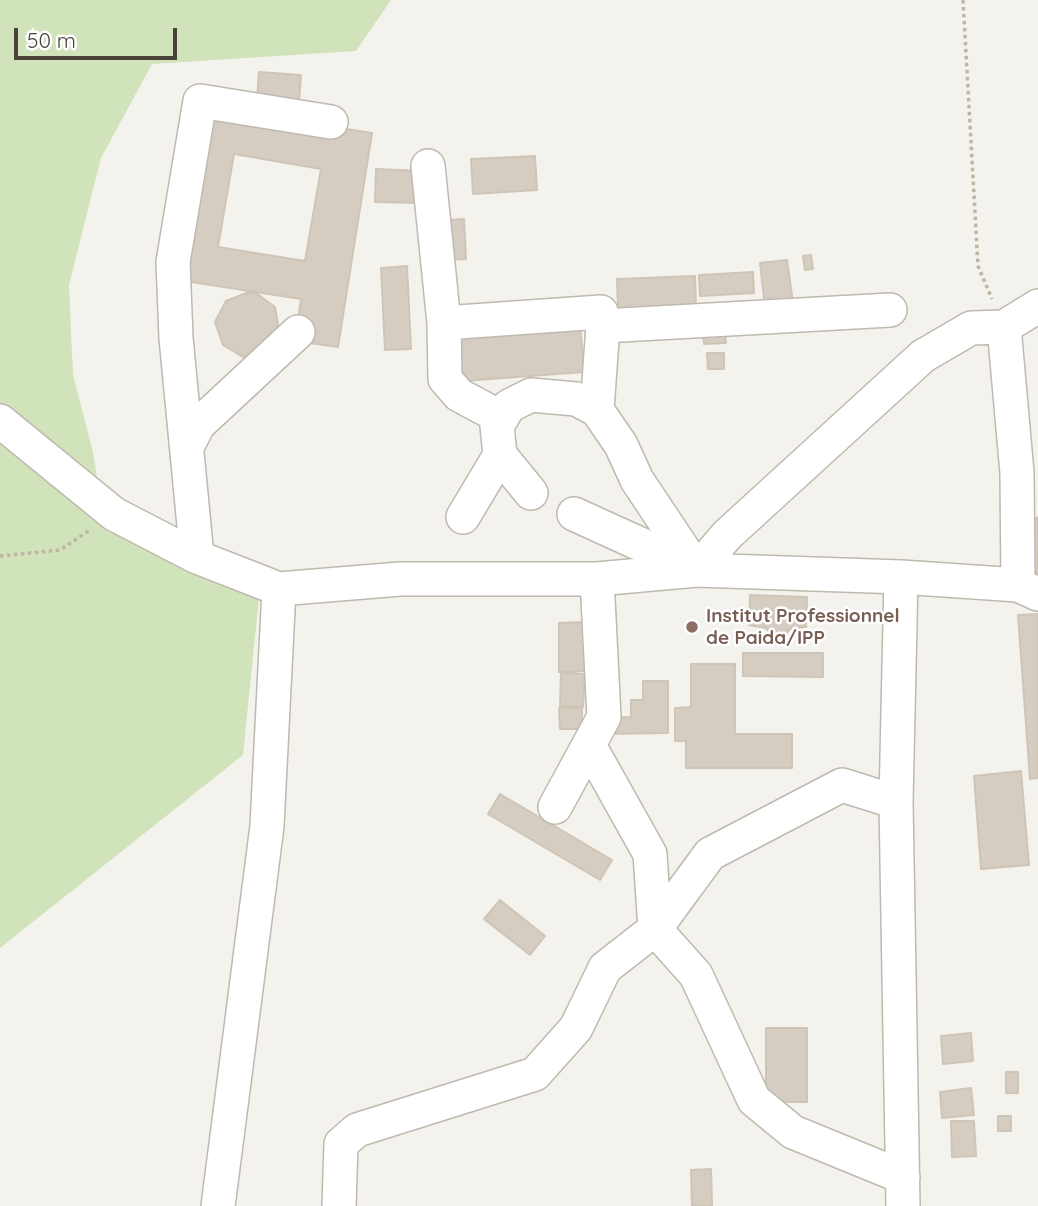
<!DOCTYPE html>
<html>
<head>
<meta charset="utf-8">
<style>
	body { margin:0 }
	#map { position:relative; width:1038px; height:1206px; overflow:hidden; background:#f4f2ec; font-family:Quicksand,sans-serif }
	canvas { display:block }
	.scale { position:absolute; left:14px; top:28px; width:163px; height:32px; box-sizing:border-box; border:4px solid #48423a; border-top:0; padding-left:9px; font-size:21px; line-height:24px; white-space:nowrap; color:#48423a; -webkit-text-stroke:5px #fff; paint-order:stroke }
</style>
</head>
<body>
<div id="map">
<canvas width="1038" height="1206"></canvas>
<div class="scale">50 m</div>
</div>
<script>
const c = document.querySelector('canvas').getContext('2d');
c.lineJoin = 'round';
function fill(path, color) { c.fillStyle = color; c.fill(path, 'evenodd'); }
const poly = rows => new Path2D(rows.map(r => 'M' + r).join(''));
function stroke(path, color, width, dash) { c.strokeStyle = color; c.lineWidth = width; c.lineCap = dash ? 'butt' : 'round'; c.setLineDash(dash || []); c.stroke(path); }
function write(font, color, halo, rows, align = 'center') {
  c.font = font + ' Quicksand,sans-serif'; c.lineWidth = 5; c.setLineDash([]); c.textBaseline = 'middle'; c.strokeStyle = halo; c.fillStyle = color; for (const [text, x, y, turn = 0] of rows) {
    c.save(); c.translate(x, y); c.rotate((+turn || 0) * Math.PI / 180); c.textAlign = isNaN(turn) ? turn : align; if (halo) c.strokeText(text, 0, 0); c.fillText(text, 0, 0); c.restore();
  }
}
fill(poly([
	[0,0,391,0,356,51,152,64,101,158,69,285,73,375,93,452,105,529,260,588,243,755,0,948]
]), '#d1e3ba');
const building = poly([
	[259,72,301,75,299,102,257,99,259,72],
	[200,106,372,133,338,347,295,341,301,299,172,279,200,106],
	[234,154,321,169,305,261,218,247,234,154],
	[535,156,537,190,473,194,471,159,535,156],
	[376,169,423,171,422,203,375,202,376,169],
	[464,219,466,259,447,260,446,220,464,219],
	[811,255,813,269,805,270,803,256,811,255],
	[787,260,793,303,765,307,760,263,787,260],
	[407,266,411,349,385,350,381,268,407,266],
	[753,272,754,293,700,296,699,275,753,272],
	[695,276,696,307,618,310,617,279,695,276],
	[249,292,256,293,275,307,279,331,266,351,243,357,223,345,215,322,226,301,249,292],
	[580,323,584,372,450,382,447,333,580,323],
	[724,324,726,343,704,344,703,325,724,324],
	[707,353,724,353,724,369,708,369,707,353],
	[1038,517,1038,574,1030,568,1032,521,1038,517],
	[750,595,807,597,806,627,790,629,776,645,766,628,749,625,750,595],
	[1038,614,1038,778,1030,779,1018,615,1038,614],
	[585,622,585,671,559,672,559,623,585,622],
	[743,653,823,653,823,677,743,676,743,653],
	[691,664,735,664,735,734,792,734,792,768,686,768,686,741,675,741,675,708,691,707,691,664],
	[561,673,585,674,583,707,560,706,561,673],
	[643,681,668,681,668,733,604,734,604,718,631,717,631,700,643,700,643,681],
	[559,708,582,708,582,729,560,729,559,708],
	[1021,771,1029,865,981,869,974,776,1021,771],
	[500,794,612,860,600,880,488,814,500,794],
	[500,900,545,936,530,955,484,919,500,900],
	[766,1028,807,1028,807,1102,766,1102,766,1028],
	[971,1033,973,1061,943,1064,941,1036,971,1033],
	[1006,1072,1018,1072,1018,1093,1006,1093,1006,1072],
	[971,1088,974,1115,942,1118,940,1092,971,1088],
	[998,1116,1011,1116,1011,1131,998,1131,998,1116],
	[951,1121,974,1121,976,1156,952,1157,951,1121],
	[711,1169,712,1206,692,1206,691,1170,711,1169]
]);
fill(building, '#d5cdc2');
stroke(building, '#cfc5b6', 2);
const minor = poly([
	[428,166,444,323,445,379,459,395,502,418],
	[444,323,601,312,603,326],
	[1004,327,1017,473,1018,585],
	[597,410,603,326,890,310],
	[0,421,114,514,197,557,279,589,400,579,597,579,697,570,901,577,1018,585,1038,594],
	[188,445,198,425,298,332],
	[531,493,500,455,497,426,509,406,531,395,576,399,597,410,621,445,637,480,697,570],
	[574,514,695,569],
	[463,517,500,455],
	[197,557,176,338,173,262,200,101,331,122],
	[697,570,727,535,923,356,971,328,1004,327,1038,306],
	[901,577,896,802,903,1206],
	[589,745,650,854,655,929,696,975,754,1100,793,1132,903,1177],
	[555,807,604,717,597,579],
	[218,1206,267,826,279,589],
	[339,1206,341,1144,357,1130,535,1074,576,1028,605,968,655,929,710,854,842,785,896,802]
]);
stroke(minor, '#bfb9af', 36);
stroke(poly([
	[963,0,978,266,992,299],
	[0,556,60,550,90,530]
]), '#bfb5a2', 3.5, [3.5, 3.5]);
stroke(minor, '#fff', 33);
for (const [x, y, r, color] of [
	[692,627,7,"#8d6e63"]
]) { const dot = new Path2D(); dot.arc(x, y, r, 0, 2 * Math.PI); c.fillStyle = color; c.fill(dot); stroke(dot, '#fff', 2.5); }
write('bold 19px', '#785e54', '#fff', [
	["Institut Professionnel",706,616],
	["de Paida/IPP",706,638]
], 'left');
</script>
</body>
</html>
